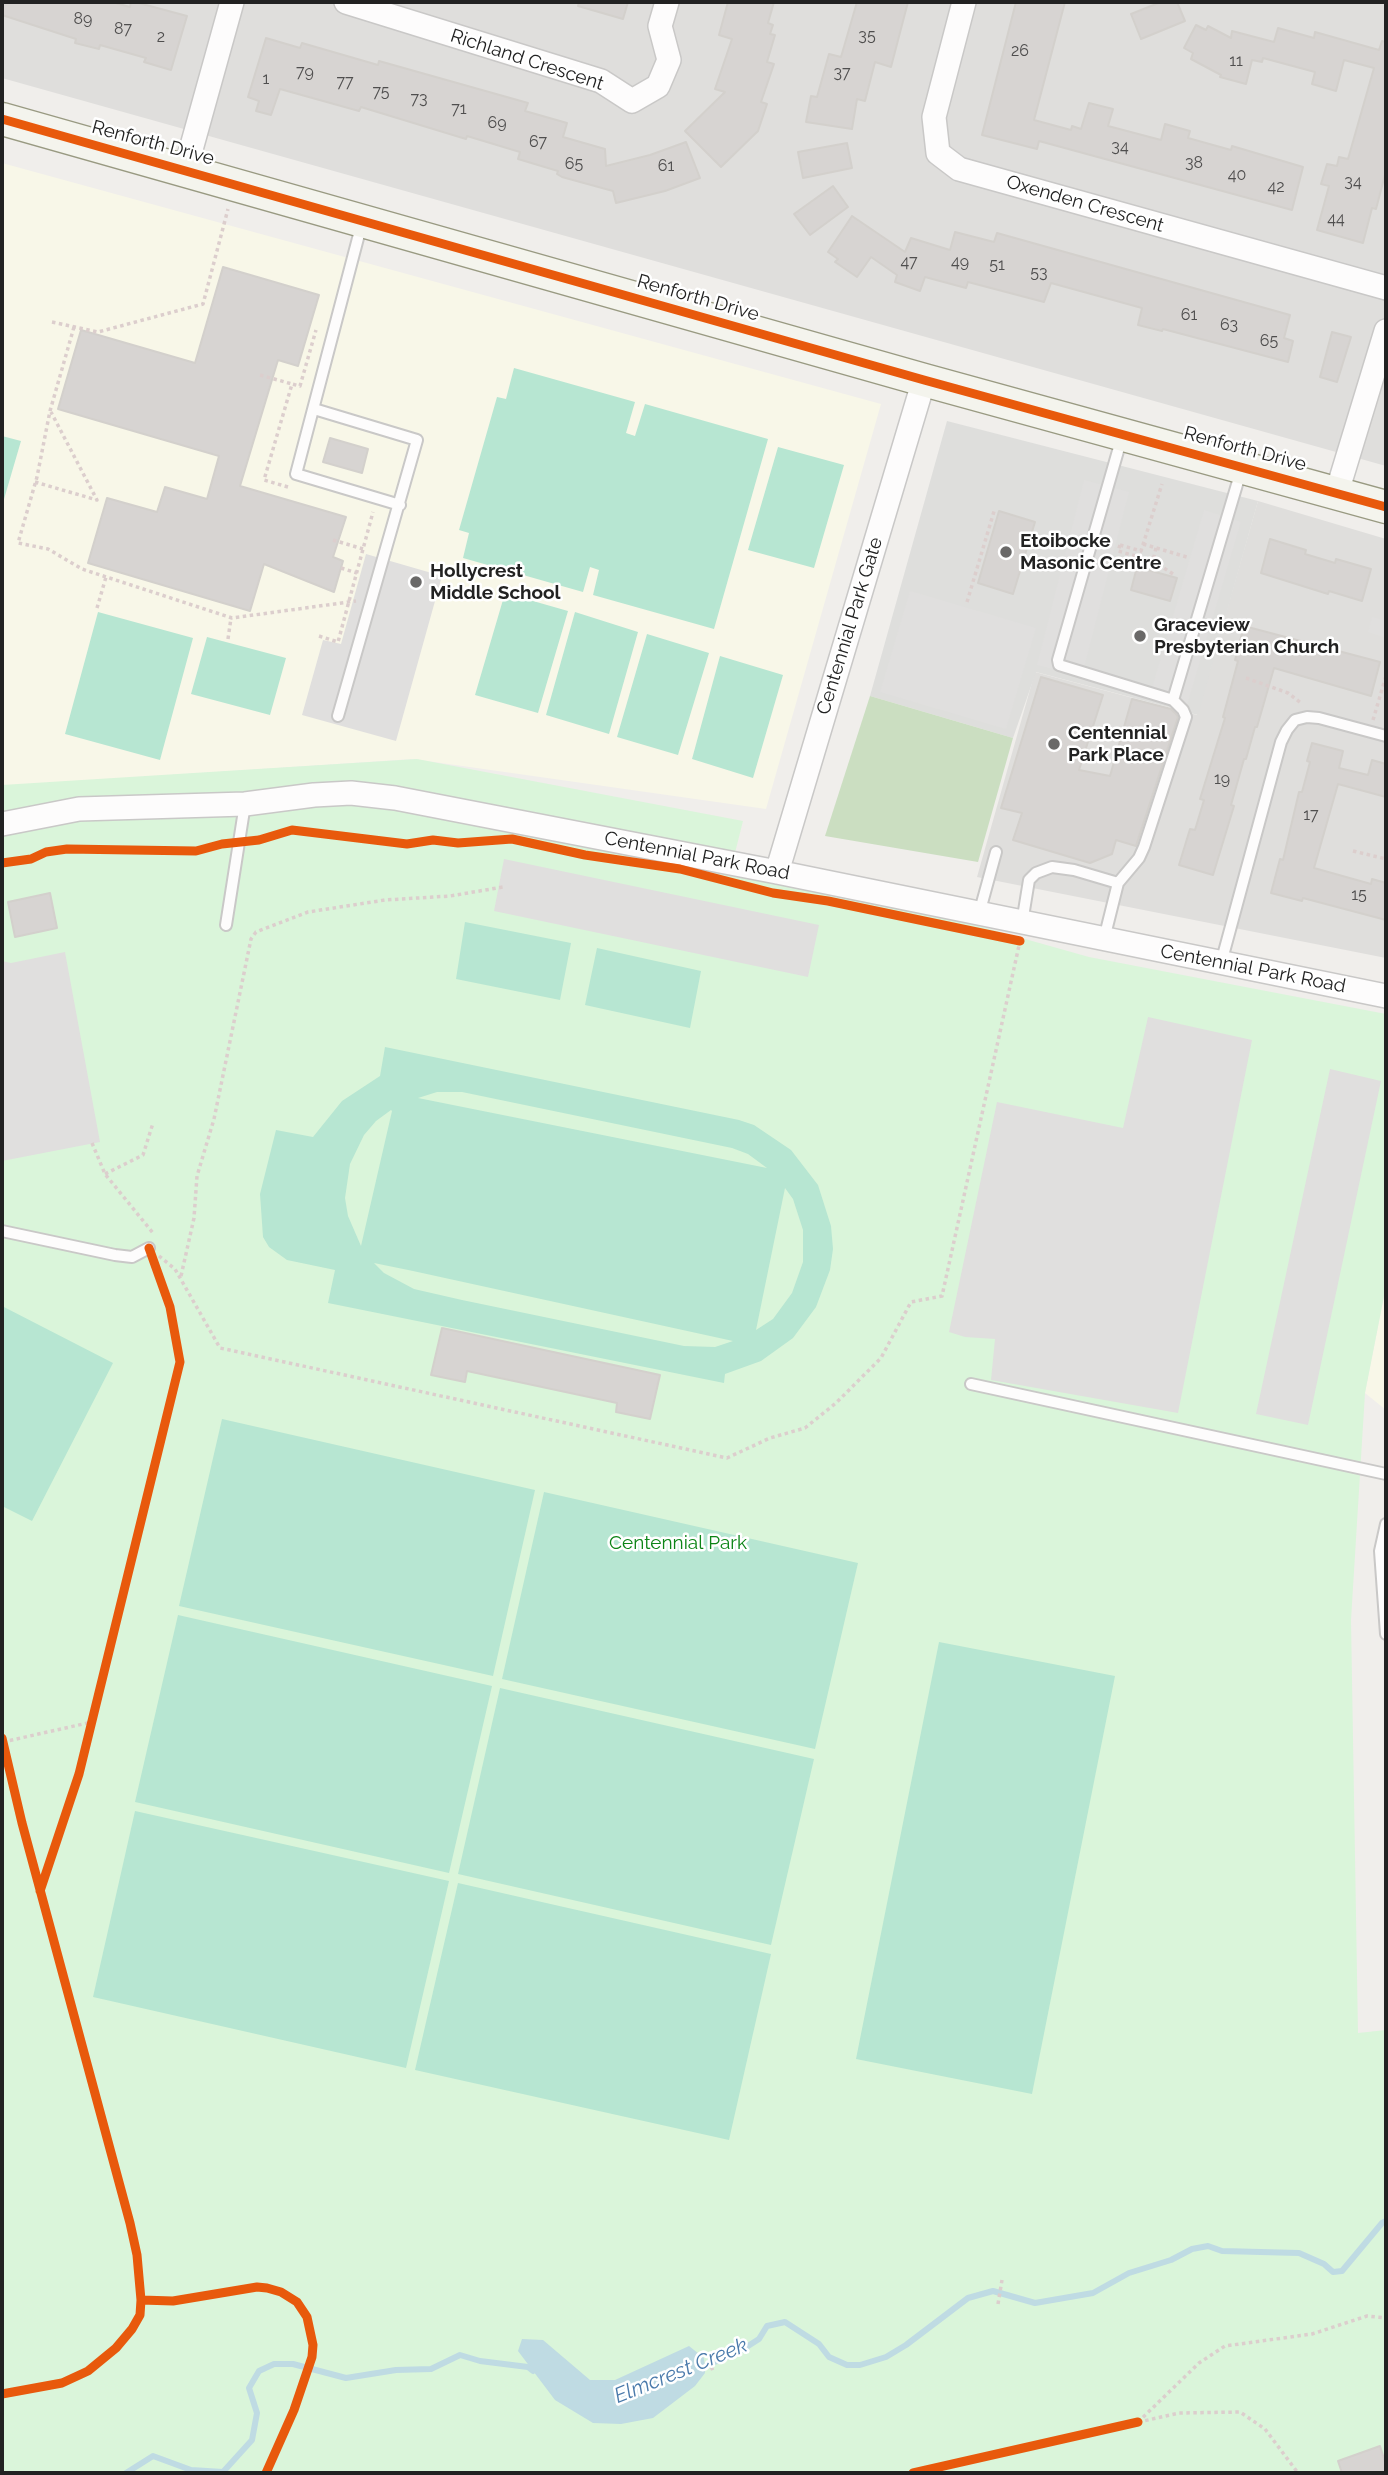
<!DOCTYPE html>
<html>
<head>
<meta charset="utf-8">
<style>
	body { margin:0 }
	#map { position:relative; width:1388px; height:2475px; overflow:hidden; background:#f0eeeb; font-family:Raleway,sans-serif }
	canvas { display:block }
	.frame { position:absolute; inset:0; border:4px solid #222; pointer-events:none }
</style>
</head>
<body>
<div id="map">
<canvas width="1388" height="2475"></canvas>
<div class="frame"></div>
</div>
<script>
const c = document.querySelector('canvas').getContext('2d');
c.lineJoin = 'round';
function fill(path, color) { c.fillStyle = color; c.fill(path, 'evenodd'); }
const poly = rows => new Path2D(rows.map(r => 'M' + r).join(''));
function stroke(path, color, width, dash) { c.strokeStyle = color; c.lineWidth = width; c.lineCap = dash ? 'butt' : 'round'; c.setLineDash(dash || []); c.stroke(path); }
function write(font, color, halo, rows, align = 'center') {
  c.font = font + ' Raleway,sans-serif'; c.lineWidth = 5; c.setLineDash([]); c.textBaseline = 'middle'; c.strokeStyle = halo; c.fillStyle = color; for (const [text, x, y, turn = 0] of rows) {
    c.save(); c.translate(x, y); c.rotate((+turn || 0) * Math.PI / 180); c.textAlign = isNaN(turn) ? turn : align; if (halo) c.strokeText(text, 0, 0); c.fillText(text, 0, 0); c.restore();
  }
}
fill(poly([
	[2,2,1386,2,1386,466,2,78],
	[1258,501,1386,539,1386,958,977,877,1035,672,1197,715]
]), '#dfdedc');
fill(poly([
	[2,163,881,404,766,809,413,759,2,786],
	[1386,1286,1386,1410,1365,1393]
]), '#f8f7e8');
fill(poly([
	[947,421,1258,501,1198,715,1036,672,1013,738,870,696]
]), '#dededc');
fill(poly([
	[870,696,1013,738,978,862,825,836]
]), '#cbdec1');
fill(poly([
	[417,759,743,821,734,857,1089,957,1386,1014,1386,1286,1365,1393,1351,1620,1358,2033,1386,2030,1386,2473,2,2473,2,785]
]), '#daf5da');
fill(poly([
	[514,368,635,402,626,433,635,436,645,404,768,439,714,629,593,595,599,570,590,567,583,592,463,558,469,533,459,530,497,397,506,399],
	[2,436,21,441,2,506],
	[778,447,844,465,814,568,748,550],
	[505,593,568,611,538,713,475,695],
	[98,612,193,638,160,760,65,734],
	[575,612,638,632,609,734,546,715],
	[647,634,709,653,678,755,617,737],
	[207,637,286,658,270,715,191,694],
	[720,656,783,675,753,778,692,759],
	[465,922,571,943,560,1000,456,979],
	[597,948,701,971,690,1028,585,1005],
	[385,1047,739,1120,754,1125,791,1150,818,1185,831,1226,833,1249,830,1270,816,1307,793,1338,761,1361,725,1374,724,1383,328,1303,335,1270,287,1260,269,1247,263,1237,260,1194,276,1130,313,1137,342,1101,380,1076],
	[437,1092,462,1092,732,1148,748,1154,767,1168,418,1098],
	[391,1110,392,1111,361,1246,348,1216,345,1198,350,1164,364,1135,376,1121],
	[785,1188,793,1199,803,1230,803,1262,792,1293,773,1319,756,1330],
	[374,1263,413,1271,733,1341,715,1347,684,1346,462,1300,414,1289,384,1273],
	[2,1306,113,1363,32,1521,2,1506],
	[222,1419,535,1490,493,1676,179,1606],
	[544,1492,858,1563,815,1749,502,1679],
	[178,1615,492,1686,449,1873,135,1802],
	[939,1642,1115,1676,1032,2094,856,2059],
	[500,1688,814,1759,771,1945,458,1874],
	[135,1811,449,1881,406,2068,93,1997],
	[458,1883,771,1954,729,2140,415,2070]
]), '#b7e6d2');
fill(poly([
	[1084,480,1129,492,1082,676,1037,665],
	[1204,510,1241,522,1186,709,1149,698],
	[366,554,442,576,396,741,302,715,323,640,341,644],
	[910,591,1036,628,1006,729,880,692],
	[1372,617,1386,621,1386,638,1368,632],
	[504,859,819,925,808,977,494,911],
	[65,952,100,1142,2,1161,2,961,11,963],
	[1148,1017,1252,1040,1178,1413,991,1380,995,1339,965,1337,949,1332,997,1102,1123,1128],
	[1330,1069,1381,1081,1308,1425,1256,1414]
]), '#e0dfde');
fill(poly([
	[522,2339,543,2340,590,2380,615,2380,689,2346,704,2358,705,2373,695,2386,653,2418,621,2424,593,2423,555,2400,518,2351]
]), '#bfdbe3');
stroke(poly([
	[697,2369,737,2353,759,2339,767,2326,785,2322,819,2344,829,2357,847,2365,860,2365,886,2357,906,2345,968,2298,993,2291,1035,2303,1093,2293,1129,2273,1171,2260,1192,2249,1208,2246,1222,2251,1299,2253,1324,2264,1333,2272,1342,2271,1382,2223,1386,2221],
	[126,2473,153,2456,191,2470,223,2472,252,2440,257,2413,249,2388,259,2371,274,2364,293,2364,346,2378,396,2370,431,2369,460,2355,480,2361,528,2367,533,2371]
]), '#bfdbe3', 6);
const building = poly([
	[2,2,112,2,130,7,131,2,135,2,187,16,171,70,144,62,146,58,100,45,99,49,75,43,76,39,2,15,2,2],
	[579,2,628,2,623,19,578,6,579,2],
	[728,2,774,2,768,23,773,25,770,34,775,35,767,62,774,64,761,102,767,104,758,131,721,167,685,131,725,92,715,89,732,39,719,35,728,2],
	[857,2,908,2,891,67,875,62,865,101,857,99,852,129,806,122,811,96,817,97,829,54,841,57,857,2],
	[1016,2,1065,2,1034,120,1071,130,1072,126,1081,129,1089,103,1113,109,1108,126,1161,140,1165,124,1190,131,1188,138,1231,150,1232,146,1303,167,1292,210,1039,141,1037,149,982,135,1016,2],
	[1161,2,1177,2,1185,21,1141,39,1131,14,1161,2],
	[1196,25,1206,30,1208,26,1231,38,1232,31,1274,42,1278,28,1314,38,1315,32,1379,50,1382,41,1386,42,1386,171,1376,209,1372,208,1363,243,1317,230,1329,186,1321,184,1327,164,1337,166,1339,157,1348,159,1374,68,1344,60,1336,91,1312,84,1315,72,1263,58,1262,62,1252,60,1246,84,1220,77,1221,75,1191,59,1193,53,1184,48,1196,25],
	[266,38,300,48,302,43,378,65,379,61,528,103,525,111,567,123,563,137,605,149,606,166,650,155,686,142,700,178,665,191,616,203,613,191,562,177,557,174,558,171,518,159,520,152,467,136,466,139,361,107,359,111,280,89,271,115,256,111,259,101,248,97,266,38],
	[847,143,852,168,803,178,798,152,847,143],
	[833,186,848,207,810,235,794,214,833,186],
	[852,216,905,252,911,238,950,250,955,232,994,242,997,233,1290,315,1284,338,1293,341,1288,362,1163,329,1162,331,1138,325,1142,308,1051,283,1044,302,968,282,966,288,925,277,920,291,895,282,897,275,871,257,857,277,835,262,838,259,828,252,852,216],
	[223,267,319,295,298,366,278,360,240,486,346,517,333,557,343,561,334,592,264,564,250,611,88,563,107,498,157,512,165,487,207,499,219,456,58,409,81,330,195,363,223,267],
	[1332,332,1351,337,1337,382,1320,377,1332,332],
	[330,438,368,449,362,473,323,462,330,438],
	[999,511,1035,522,1013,594,978,583,999,511],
	[1270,539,1306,550,1305,554,1335,563,1336,559,1371,569,1362,601,1329,591,1328,594,1261,573,1270,539],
	[1137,567,1177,578,1170,601,1131,590,1137,567],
	[1244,626,1380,662,1371,696,1274,668,1257,727,1255,727,1246,759,1244,759,1231,805,1234,806,1213,875,1179,865,1190,829,1195,830,1204,800,1200,799,1225,718,1223,717,1238,661,1235,660,1244,626],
	[1041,677,1103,695,1079,770,1110,776,1132,699,1171,709,1176,714,1178,717,1136,846,1116,840,1112,854,1090,863,1013,840,1022,813,1001,808,1041,677],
	[1312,743,1343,751,1339,768,1368,775,1372,760,1386,764,1386,797,1338,784,1314,868,1371,884,1372,879,1386,883,1386,920,1303,898,1302,901,1271,893,1280,859,1283,860,1299,792,1302,792,1310,762,1307,761,1312,743],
	[50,893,57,928,15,937,8,902,50,893],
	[442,1328,660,1375,650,1419,616,1412,617,1403,467,1371,465,1382,431,1375,442,1328],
	[1380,2446,1386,2465,1386,2473,1342,2473,1338,2461,1380,2446]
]);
fill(building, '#d7d4d2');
stroke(building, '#d3d0cc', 2);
const lane = poly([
	[362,223,296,474,400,505],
	[314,409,417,440,338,716],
	[1173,700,1241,471],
	[1118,883,1139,858,1144,847,1186,717,1183,710,1173,700,1059,665,1058,660,1122,437],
	[979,914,996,852],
	[1022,923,1029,880,1036,873,1052,867,1074,870,1118,883,1104,939],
	[226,925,245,804],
	[1221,963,1281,742,1287,730,1295,720,1307,717,1319,718,1386,736],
	[2,1231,115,1255,132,1257,149,1248],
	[971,1384,1386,1474],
	[1386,1524,1380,1551,1386,1634]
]);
const street = poly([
	[346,2,601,81,632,101,658,86,669,60,660,26,667,2],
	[964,2,934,117,938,153,959,169,1386,288],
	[185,171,232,2],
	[1337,492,1386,331],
	[2,824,79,809,245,804,314,795,351,793,395,798,777,872,1386,996],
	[777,872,924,380]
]);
const secondary = poly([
	[2,119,924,380,1386,507]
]);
stroke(lane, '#c9c8c7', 14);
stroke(street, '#c9c8c7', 26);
stroke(secondary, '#999a82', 35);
stroke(poly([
	[52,322,98,332,203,304,228,209],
	[74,327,50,411,37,477,18,543,48,549,82,569,232,618,356,601],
	[260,375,292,384],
	[35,482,97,500,51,412],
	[288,487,264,480,292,384,300,386,316,330],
	[333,540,363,549],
	[1143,544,1190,558],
	[1120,545,1141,551,1162,484],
	[1120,545,1118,551,1153,561,1173,574],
	[1152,565,1156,548],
	[341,568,357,573],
	[967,602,995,508],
	[97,608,106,577],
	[319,636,338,642,373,512],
	[228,639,231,618],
	[1246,678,1288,693,1301,703],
	[1373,720,1386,676],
	[1353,851,1386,859],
	[92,1143,105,1174,153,1233],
	[105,1174,143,1155,153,1123],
	[159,1256,175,1269,220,1348,727,1458,770,1438,805,1428,836,1403,881,1358,911,1302,942,1296,1020,941],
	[181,1276,194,1218,197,1176,214,1119,251,939,256,932,308,912,385,900,450,896,503,887],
	[3,1742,92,1722],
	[998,2304,1002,2280],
	[706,2354,713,2371],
	[2,2394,62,2383,88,2371,116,2348,132,2329,140,2315,141,2300],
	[1138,2422,1199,2363,1225,2346,1312,2334,1367,2316,1386,2318],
	[913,2473,1179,2413,1240,2412,1265,2429,1298,2473]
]), '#dccecd', 3.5, [3.5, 3.5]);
stroke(lane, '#fdfcfc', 10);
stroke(street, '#fdfcfc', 23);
stroke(secondary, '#f4f4ed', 32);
stroke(poly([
	[2,119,924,380,1386,507],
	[2,863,31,859,46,852,67,849,196,851,222,844,259,840,292,830,407,844,433,840,458,843,512,839,585,855,680,869,773,893,828,901,1020,941],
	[2,1738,22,1823,130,2223,137,2255,141,2300,140,2315,132,2329,116,2348,88,2371,62,2383,2,2394],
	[40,1891,79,1774,180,1362,170,1307,149,1248],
	[141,2300,173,2301,257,2287,267,2288,281,2292,297,2302,307,2317,313,2345,312,2357,294,2410,266,2473],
	[913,2473,1138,2422]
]), '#e8590c', 9);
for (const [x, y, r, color] of [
	[1006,552,7,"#6a6968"],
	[416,582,7,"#6a6968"],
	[1140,636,7,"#6a6968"],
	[1054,744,7,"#6a6968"]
]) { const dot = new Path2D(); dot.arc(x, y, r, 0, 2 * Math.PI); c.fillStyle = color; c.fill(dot); stroke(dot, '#fff', 2.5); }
write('16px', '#4f4e4e', null, [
	["89",83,19],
	["87",123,29],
	["35",867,36],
	["2",161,37],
	["26",1020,51],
	["11",1236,61],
	["79",305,72],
	["37",842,73],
	["1",266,79],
	["77",345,82],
	["75",381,92],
	["73",419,99],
	["71",459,109],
	["69",497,123],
	["67",538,142],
	["34",1120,147],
	["38",1194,163],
	["65",574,164],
	["61",666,166],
	["40",1237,175],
	["34",1353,182],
	["42",1276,187],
	["44",1336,219],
	["47",909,262],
	["49",960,262],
	["51",997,265],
	["53",1039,273],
	["61",1189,315],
	["63",1229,325],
	["65",1269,341],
	["19",1222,779],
	["17",1311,815],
	["15",1359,895]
]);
write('19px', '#222', '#fff', [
	["Richland Crescent",527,60,18],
	["Renforth Drive",153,143,15],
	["Oxenden Crescent",1085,204,16],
	["Renforth Drive",698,298,16],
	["Renforth Drive",1245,449,15],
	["Centennial Park Gate",850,626,-73],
	["Centennial Park Road",697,856,11],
	["Centennial Park Road",1253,969,11]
]);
write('bold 19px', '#222', '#fff', [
	["Etoibocke",1020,541],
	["Masonic Centre",1020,563],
	["Hollycrest",430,571],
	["Middle School",430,593],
	["Graceview",1154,625],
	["Presbyterian Church",1154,647],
	["Centennial",1068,733],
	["Park Place",1068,755]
], 'left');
write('19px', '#0c8416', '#fff', [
	["Centennial Park",678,1543]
]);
write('italic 21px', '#4a7aab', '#fff', [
	["Elmcrest Creek",681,2371,-22]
]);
</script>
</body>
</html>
